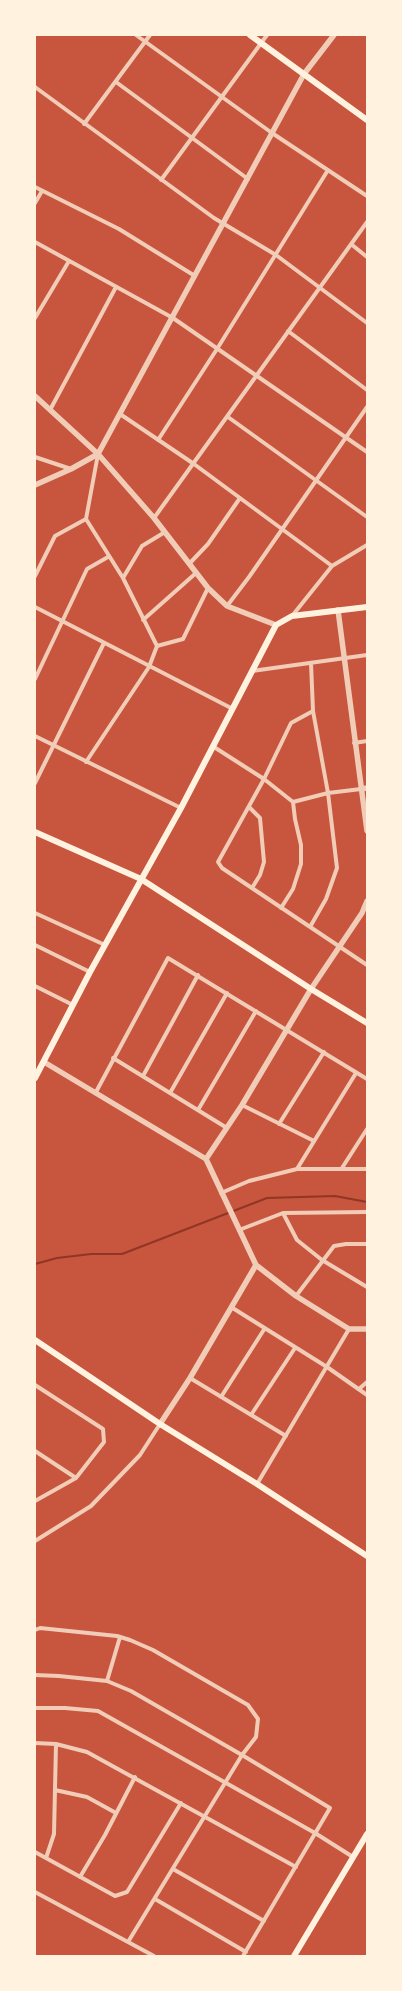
<!DOCTYPE html>
<html>
<head>
<meta charset="utf-8">
<style>
	body { margin:0 }
	#map { position:relative; width:402px; height:1991px; overflow:hidden; background:#c8553d; font-family:"Golos Text",sans-serif }
	canvas { display:block }
	.frame { position:absolute; inset:0; border:36px solid #fff3e0; pointer-events:none }
</style>
</head>
<body>
<div id="map">
<canvas width="402" height="1991"></canvas>
<div class="frame"></div>
</div>
<script>
const c = document.querySelector('canvas').getContext('2d');
c.lineJoin = 'round';
const poly = rows => new Path2D(rows.map(r => 'M' + r).join(''));
function stroke(path, color, width, dash) { c.strokeStyle = color; c.lineWidth = width; c.lineCap = dash ? 'butt' : 'round'; c.setLineDash(dash || []); c.stroke(path); }
stroke(poly([
	[35,1264,57,1258,91,1254,122,1254,267,1198,335,1196,367,1202]
]), '#8f3625', 2);
stroke(poly([
	[136,35,272,133,367,196],
	[116,82,248,179],
	[35,87,214,218,276,255,367,323],
	[84,124,150,35],
	[161,180,267,35],
	[35,187,119,229,195,276],
	[35,203,42,191],
	[35,242,173,318,367,452],
	[351,244,367,257],
	[35,318,69,261],
	[288,331,367,390],
	[50,410,116,287],
	[120,414,194,464,332,566],
	[228,417,367,517],
	[158,440,217,349,328,170],
	[35,457,71,469],
	[154,518,367,222],
	[86,519,123,578,157,646,183,639,208,588],
	[189,564,208,544,240,498],
	[35,576,55,536,86,519,98,454],
	[123,578,142,546,165,532],
	[227,606,249,577,367,407],
	[35,607,233,709],
	[292,616,332,566,367,545],
	[143,620,196,573],
	[252,671,367,655],
	[35,679,87,569,108,557],
	[313,711,291,723,264,779,218,862,222,868,367,965],
	[35,736,181,808],
	[354,743,367,741],
	[214,747,264,779,293,802,295,819,301,845,301,864,293,889,281,908],
	[86,762,149,667,157,646],
	[35,783,104,643],
	[293,802,328,793,361,789],
	[249,807,260,818,264,862,260,875,252,888],
	[35,913,105,945],
	[310,927,326,899,337,868,328,793,313,711,311,663],
	[35,945,90,972],
	[35,986,73,1005],
	[113,1058,227,1128],
	[143,1076,198,975],
	[96,1092,168,958,367,1079],
	[170,1093,227,993],
	[242,1105,314,1141],
	[198,1110,256,1011],
	[279,1124,324,1052],
	[342,1168,367,1129],
	[297,1169,356,1073],
	[221,1193,249,1181,297,1169,367,1169],
	[283,1213,297,1240,322,1260,367,1287],
	[239,1230,283,1213,367,1212],
	[296,1296,334,1246,346,1244,367,1244],
	[231,1307,327,1367,367,1395],
	[190,1378,286,1436],
	[35,1385,103,1429,104,1442,76,1478,35,1501],
	[359,1389,367,1382],
	[221,1397,265,1328],
	[251,1415,295,1348],
	[35,1451,76,1478],
	[257,1484,349,1329],
	[35,1541,91,1506,140,1455,160,1424],
	[35,1630,40,1628,117,1636,130,1640,153,1650,248,1705,258,1719,256,1737,242,1755,128,1942],
	[35,1675,59,1676,107,1681,131,1691,242,1755,330,1808,243,1956],
	[107,1681,120,1637],
	[35,1708,65,1708,98,1711,315,1833,353,1857],
	[35,1743,56,1744,87,1752,296,1867],
	[55,1790,87,1797,116,1813],
	[35,1852,115,1896,127,1892,181,1803],
	[46,1858,54,1834,56,1744],
	[173,1869,264,1921],
	[80,1877,105,1835,135,1777],
	[35,1892,154,1956],
	[155,1899,246,1952]
]), '#f1ccb7', 4);
stroke(poly([
	[35,396,98,454,154,518,208,588,227,606,276,625],
	[35,485,71,469,98,454,304,74,334,35],
	[338,610,367,831],
	[361,789,367,788],
	[367,901,362,913,311,989,242,1105,206,1159,256,1265,296,1296,349,1329,367,1329],
	[44,1062,206,1159],
	[160,1424,190,1378,256,1265]
]), '#f1ccb7', 5.5);
stroke(poly([
	[250,35,367,120],
	[35,832,141,879,311,989,367,1023],
	[35,1078,90,972,181,808,276,625,292,616,367,607],
	[35,1340,160,1424,257,1484,367,1556],
	[294,1956,367,1834]
]), '#fff3e0', 6);
</script>
</body>
</html>
